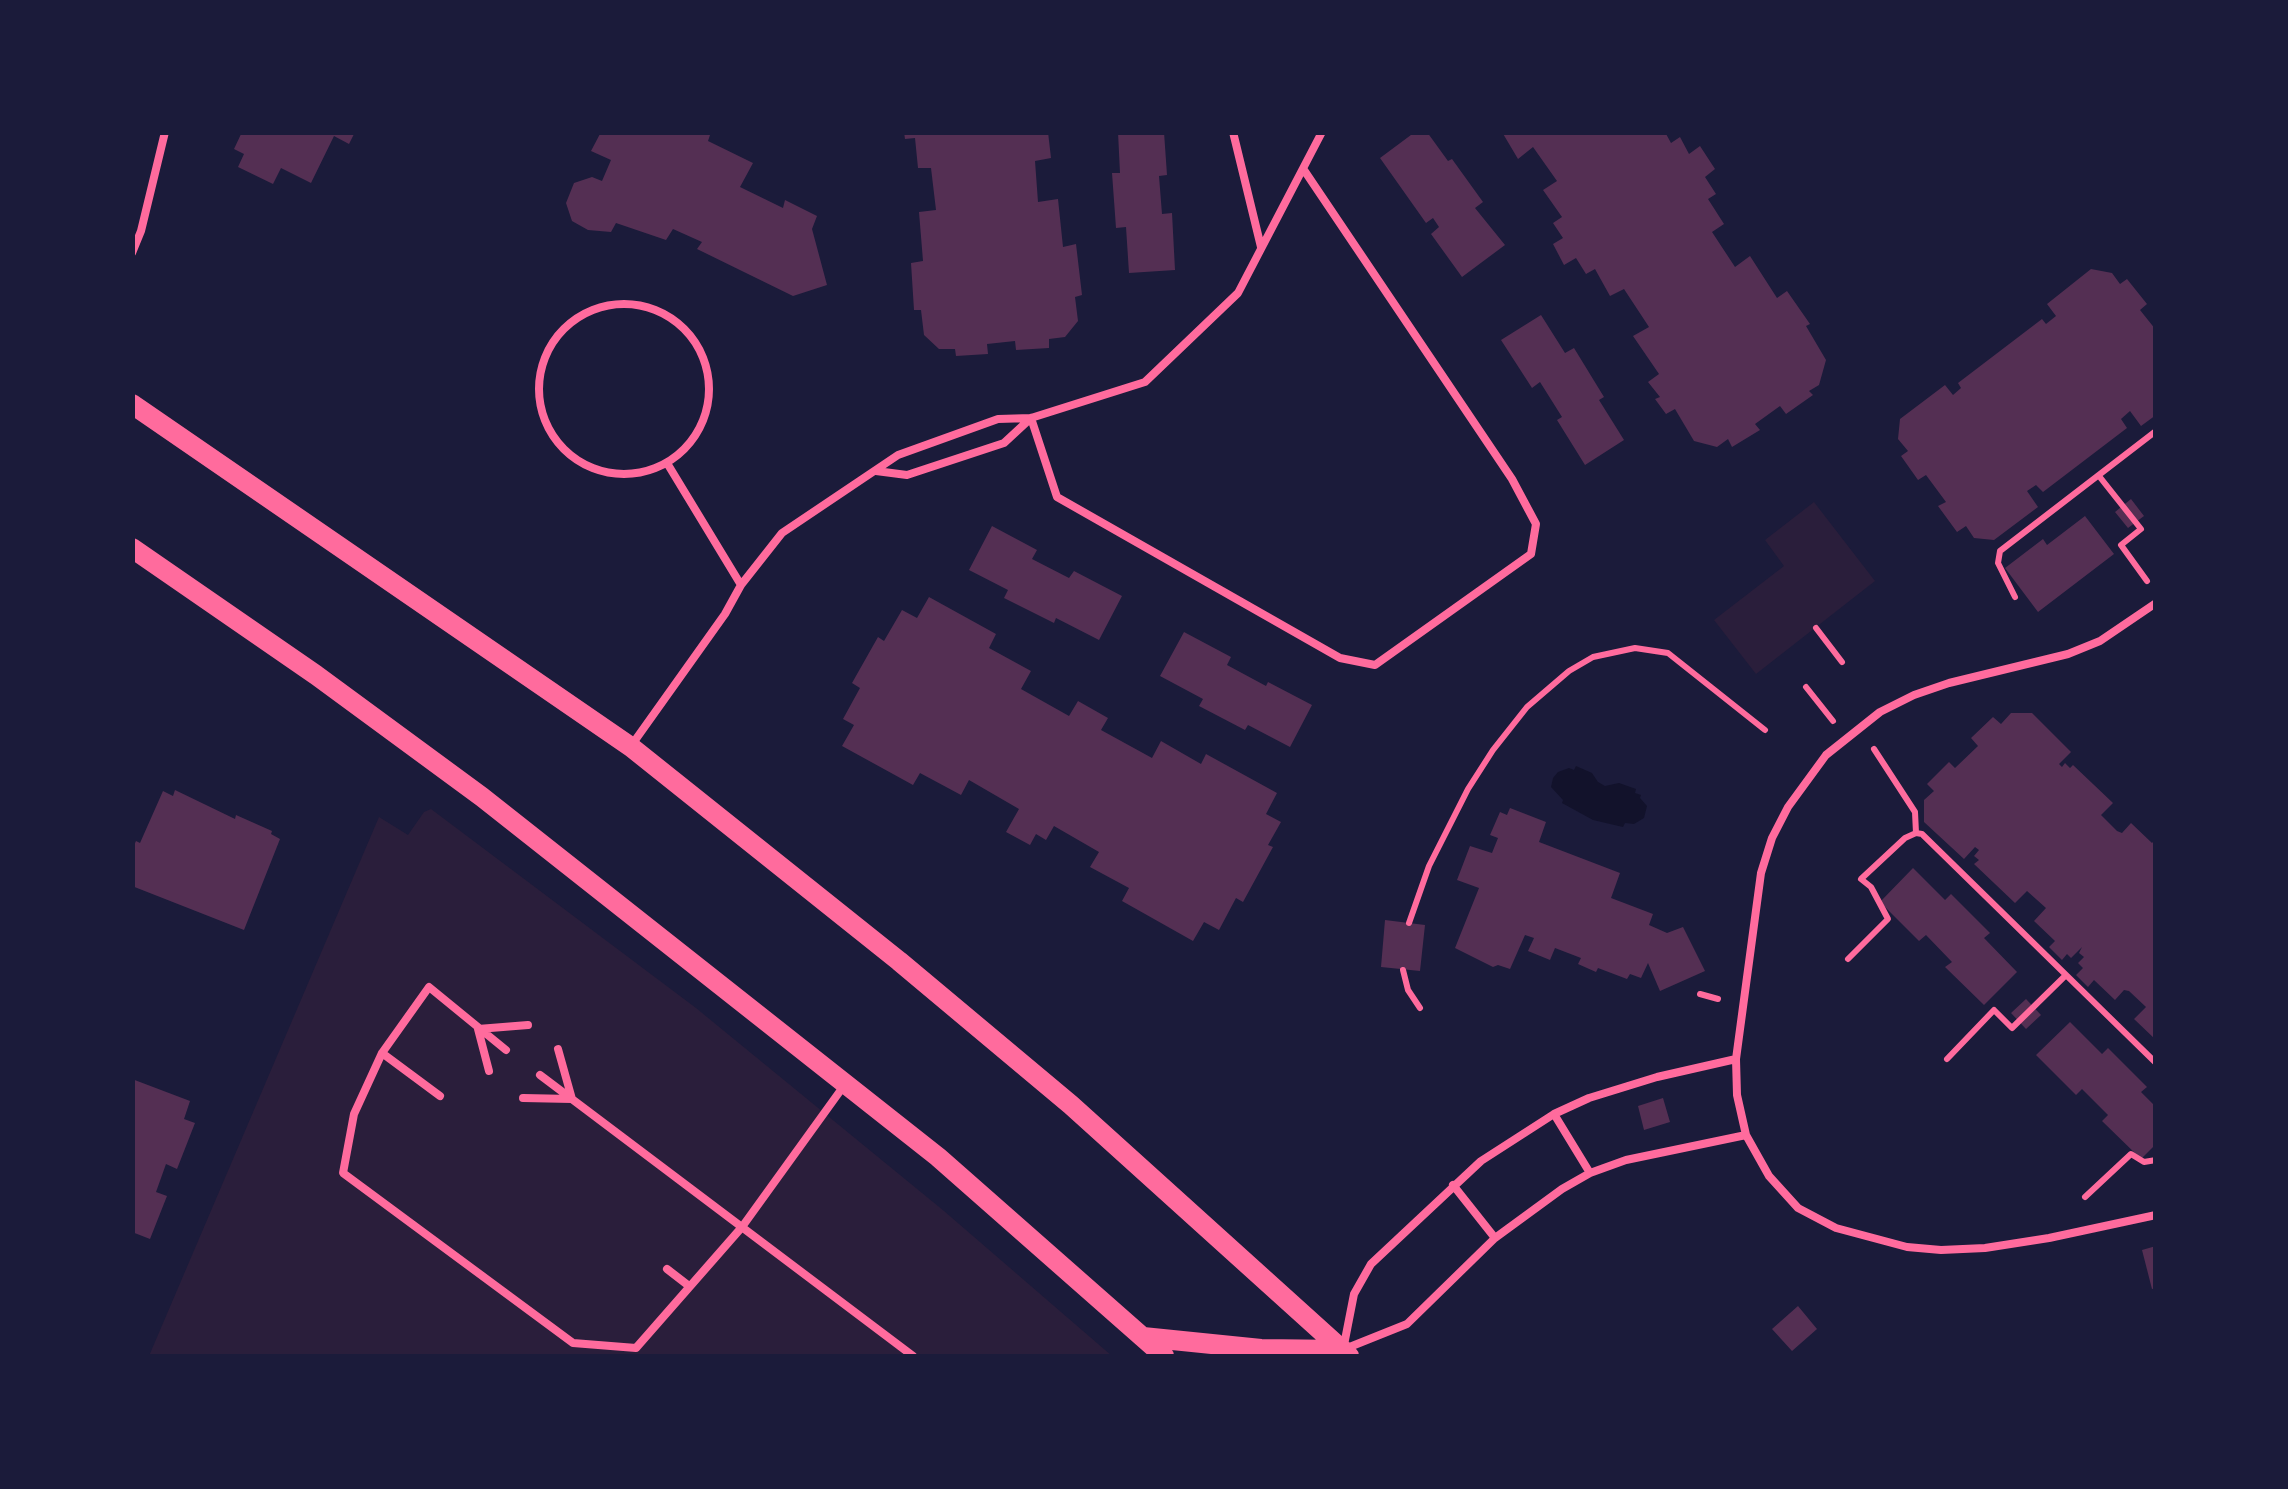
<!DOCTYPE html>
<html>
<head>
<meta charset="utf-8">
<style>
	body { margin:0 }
	#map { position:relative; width:2288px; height:1489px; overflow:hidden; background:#1b1b3a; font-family:"Roboto Condensed",sans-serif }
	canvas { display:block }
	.frame { position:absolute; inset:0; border:135px solid #1b1b3a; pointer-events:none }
</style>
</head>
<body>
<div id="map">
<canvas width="2288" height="1489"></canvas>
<div class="frame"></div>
</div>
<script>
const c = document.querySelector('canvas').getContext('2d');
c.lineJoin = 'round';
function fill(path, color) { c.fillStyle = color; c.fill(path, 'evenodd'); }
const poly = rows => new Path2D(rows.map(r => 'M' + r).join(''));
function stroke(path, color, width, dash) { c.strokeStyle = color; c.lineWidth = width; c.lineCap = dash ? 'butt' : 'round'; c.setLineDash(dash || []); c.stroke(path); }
fill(poly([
	[1814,502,1875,581,1756,674,1714,620,1784,566,1765,540],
	[431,809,696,1008,944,1211,1112,1356,149,1356,379,817,408,835,424,812]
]), '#2a1e3b');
fill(poly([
	[1576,766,1592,773,1598,782,1605,786,1619,783,1636,789,1635,793,1641,795,1640,798,1647,806,1644,818,1634,824,1625,823,1623,827,1593,820,1562,803,1563,800,1551,787,1553,778,1558,772,1569,768,1574,770]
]), '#12122b');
fill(poly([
	[242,132,355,132,349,144,334,136,311,183,281,168,273,184,238,167,244,154,234,149],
	[601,132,704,132,710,135,708,141,753,163,740,187,783,208,785,200,817,216,812,229,827,285,793,296,697,249,702,242,673,229,666,240,616,223,611,232,588,230,572,221,566,203,574,183,592,177,602,181,611,160,591,151],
	[904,132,1048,132,1051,158,1035,161,1038,202,1058,199,1063,247,1076,244,1082,295,1075,297,1078,321,1065,337,1049,339,1049,348,1016,350,1015,341,987,344,988,354,956,356,955,349,939,349,924,335,921,310,914,310,911,263,923,261,919,212,936,210,931,168,918,168,915,138,905,139],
	[1118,132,1164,132,1167,175,1159,176,1162,214,1172,213,1175,270,1129,273,1126,227,1116,228,1112,173,1120,173],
	[1415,132,1427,132,1448,161,1452,159,1483,202,1475,208,1505,245,1462,277,1431,234,1439,227,1433,218,1426,223,1380,158],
	[1502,132,1665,132,1671,143,1680,137,1689,154,1700,146,1715,169,1705,177,1716,194,1708,199,1724,224,1712,232,1735,267,1750,256,1777,298,1787,291,1810,324,1806,326,1826,360,1819,385,1809,391,1813,395,1786,414,1780,406,1755,424,1760,430,1732,447,1728,439,1717,447,1694,441,1675,409,1666,414,1655,399,1660,397,1648,382,1659,374,1633,336,1649,327,1624,289,1610,296,1595,269,1586,274,1576,258,1564,265,1553,244,1563,238,1553,223,1562,217,1543,190,1557,181,1533,147,1518,159],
	[2091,269,2112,273,2120,284,2127,279,2147,304,2140,310,2156,330,2156,415,2141,426,2130,411,2121,419,2127,428,2043,492,2036,485,2027,491,2038,507,1994,540,1974,538,1966,526,1957,532,1938,506,1946,502,1926,475,1918,480,1901,456,1908,451,1898,439,1900,419,1945,385,1953,395,1961,388,1958,383,2042,319,2046,324,2056,316,2047,304],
	[1541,315,1565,353,1574,348,1604,397,1599,400,1624,440,1585,465,1557,420,1562,417,1540,382,1532,388,1501,340],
	[2131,499,2144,516,2128,528,2115,512],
	[2085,516,2114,554,2038,612,2005,568,2043,539,2047,545],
	[992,526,1037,550,1032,559,1069,578,1074,571,1122,596,1099,640,1056,618,1054,623,1004,598,1008,590,969,570],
	[929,597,996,634,989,648,1031,671,1021,689,1069,716,1078,701,1108,718,1101,730,1152,758,1161,741,1201,764,1206,754,1277,793,1266,814,1281,822,1268,845,1273,847,1243,902,1236,898,1219,930,1204,922,1193,941,1122,901,1129,888,1090,867,1099,852,1054,826,1046,840,1036,834,1030,845,1006,832,1019,809,969,780,961,795,920,773,913,785,842,746,854,725,843,719,860,688,852,683,878,637,884,641,902,610,917,618],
	[1184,632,1231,657,1227,665,1266,686,1268,682,1312,705,1290,747,1248,725,1245,730,1199,706,1203,699,1160,676],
	[2011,713,2032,713,2071,752,2059,764,2062,767,2065,763,2070,768,2073,765,2113,803,2101,815,2117,831,2122,833,2131,823,2152,843,2156,839,2156,1040,2134,1019,2146,1007,2129,991,2124,990,2115,1000,2094,980,2088,987,2076,975,2083,968,2078,963,2084,957,2079,953,2082,947,2071,958,2067,954,2062,960,2049,947,2055,941,2034,921,2046,908,2027,891,2015,903,1974,864,1979,860,1974,856,1979,850,1975,847,1964,859,1924,822,1924,800,1934,791,1927,784,1949,762,1955,768,1978,746,1971,738,1993,717,2001,724],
	[175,790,235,819,236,815,272,831,271,834,280,839,244,930,132,886,132,850,136,841,140,843,163,791,173,796],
	[1510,808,1546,822,1539,842,1620,873,1611,898,1653,914,1649,925,1667,933,1683,927,1705,971,1660,991,1648,963,1641,978,1630,974,1627,979,1598,968,1596,972,1578,964,1581,958,1555,948,1550,960,1528,951,1534,938,1525,935,1510,969,1498,965,1493,967,1455,948,1479,888,1457,880,1470,846,1492,853,1498,838,1490,835,1500,812,1507,815],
	[1913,868,1945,900,1951,894,1990,933,1984,938,2017,972,1984,1005,1945,967,1952,962,1926,935,1919,941,1880,902],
	[1385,920,1425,925,1420,971,1381,967],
	[2026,999,2041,1015,2026,1029,2011,1013],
	[2070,1022,2102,1054,2108,1048,2147,1087,2141,1092,2156,1107,2156,1144,2141,1159,2102,1121,2108,1115,2082,1089,2076,1095,2036,1055],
	[132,1079,190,1101,184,1119,195,1123,177,1169,166,1164,156,1192,167,1196,150,1239,132,1232],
	[1663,1098,1670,1122,1644,1130,1638,1106],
	[2156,1246,2156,1288,2152,1289,2142,1250],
	[1798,1306,1817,1329,1792,1351,1772,1329]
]), '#542f53');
stroke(poly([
	[2099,476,2141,529,2121,545,2147,581],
	[2015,597,1998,563,2000,551,2156,431],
	[1816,628,1842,662],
	[1806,687,1833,721],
	[1874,749,1915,812,1916,833],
	[1409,923,1429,866,1468,789,1493,750,1527,707,1569,671,1593,657,1635,648,1668,653,1765,730],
	[1848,959,1888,919,1871,887,1861,879,1905,838,1916,833,1922,834,2156,1063],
	[1403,970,1408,990,1420,1008],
	[1700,994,1718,999],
	[1947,1059,1994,1010,2012,1028,2066,975],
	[2085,1197,2131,1154,2144,1162,2156,1160]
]), '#ff6b9d', 6);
stroke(poly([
	[1233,132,1261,247],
	[132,253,141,231,165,132],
	'539 389a85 85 0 1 1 170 0a85 85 0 1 1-170 0Z',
	[1031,418,1057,497,1340,658,1375,665,1531,554,1536,524,1512,479,1304,170],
	[667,463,741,585],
	[876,471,907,475,1004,443,1031,418],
	[2156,603,2100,641,2068,654,1949,683,1914,695,1880,712,1826,755,1788,807,1772,838,1761,873,1736,1059,1737,1095,1746,1135,1769,1176,1798,1208,1836,1228,1907,1247,1941,1250,1985,1248,2049,1238,2156,1215],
	[631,746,725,614,741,585,782,533,898,455,998,419,1031,418,1145,382,1238,293,1322,132],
	[478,1029,528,1025],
	[478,1029,489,1071],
	[558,1049,572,1099],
	[506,1050,429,987,382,1053,354,1114,343,1173,573,1343,636,1348,742,1227,843,1087],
	[382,1053,440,1096],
	[540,1075,913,1356],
	[523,1098,572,1099],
	[1554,1114,1590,1173],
	[1453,1185,1495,1238],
	[667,1269,689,1286],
	[1344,1345,1354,1294,1371,1264,1481,1161,1554,1114,1589,1098,1657,1077,1736,1059],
	[1347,1348,1407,1324,1495,1238,1562,1189,1590,1173,1626,1160,1746,1135]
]), '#ff6b9d', 8);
stroke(poly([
	[132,404,631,747,899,961,1071,1105,1349,1356],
	[132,548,316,675,482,797,938,1157,1164,1356],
	[1143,1337,1261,1349,1343,1350]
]), '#ff6b9d', 20);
</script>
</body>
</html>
